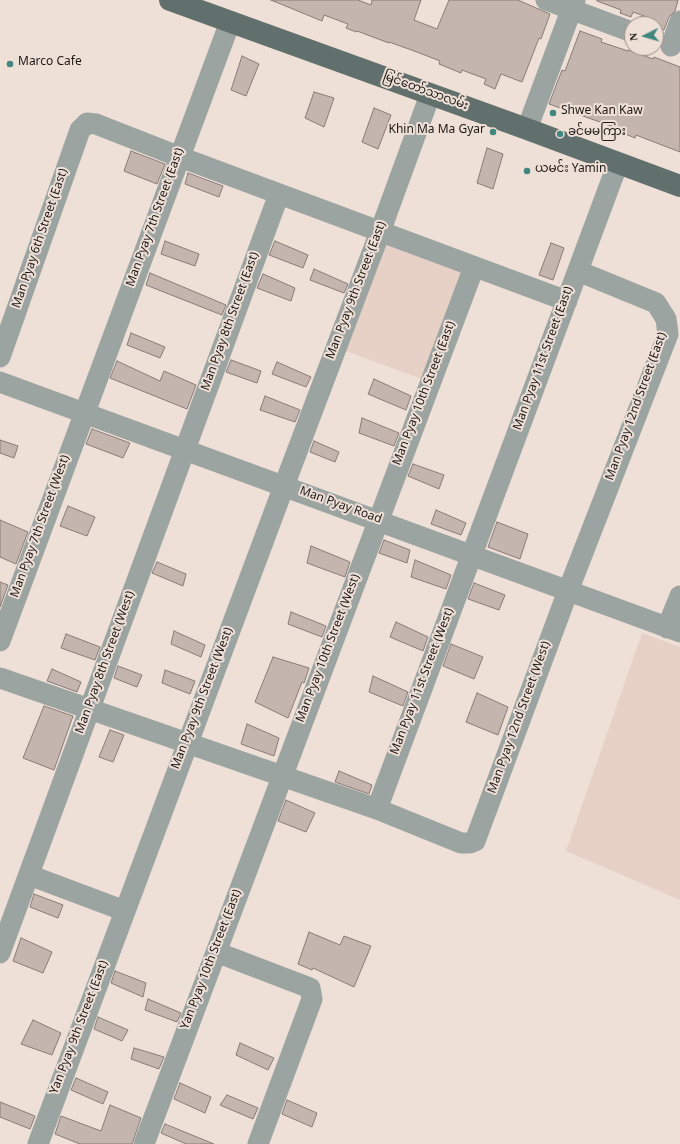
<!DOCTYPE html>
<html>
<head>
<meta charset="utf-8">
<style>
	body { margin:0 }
	#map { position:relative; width:680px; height:1144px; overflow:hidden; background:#eedfd7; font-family:Georgia,serif }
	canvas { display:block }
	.north { position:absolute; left:624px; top:16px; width:40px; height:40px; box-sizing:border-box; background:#eedfd7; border:1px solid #9a8f89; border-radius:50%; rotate:265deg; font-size:11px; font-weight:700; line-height:16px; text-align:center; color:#1d1815 }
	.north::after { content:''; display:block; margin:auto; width:14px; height:18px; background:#42877d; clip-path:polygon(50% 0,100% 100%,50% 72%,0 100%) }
</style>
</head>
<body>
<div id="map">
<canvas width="680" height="1144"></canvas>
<div class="north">N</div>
</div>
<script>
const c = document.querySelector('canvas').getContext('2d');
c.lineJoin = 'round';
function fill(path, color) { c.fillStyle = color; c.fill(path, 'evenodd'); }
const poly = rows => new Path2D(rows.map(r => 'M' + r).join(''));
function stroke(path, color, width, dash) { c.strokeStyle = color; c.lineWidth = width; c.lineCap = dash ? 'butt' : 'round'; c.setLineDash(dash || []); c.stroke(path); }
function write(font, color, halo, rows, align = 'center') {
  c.font = font + ' Georgia,"Noto Sans Myanmar",serif'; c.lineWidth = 4; c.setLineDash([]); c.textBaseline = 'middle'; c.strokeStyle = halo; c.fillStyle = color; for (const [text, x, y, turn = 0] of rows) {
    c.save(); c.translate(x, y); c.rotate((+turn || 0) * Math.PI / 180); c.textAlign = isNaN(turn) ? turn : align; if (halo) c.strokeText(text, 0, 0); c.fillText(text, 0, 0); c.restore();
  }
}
fill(poly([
	[383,242,465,272,424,380,343,350],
	[642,633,680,647,680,900,566,851]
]), '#e7d1c6');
const building = poly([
	[271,0,358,0,371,5,372,0,421,0,414,20,437,29,449,0,518,0,550,14,541,39,539,38,522,82,501,74,495,89,484,84,486,79,462,70,461,73,439,64,440,61,417,52,389,42,389,43,357,31,356,32,346,28,348,24,324,15,322,21,271,0],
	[597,0,678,0,675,11,669,17,664,30,656,26,656,24,654,24,655,20,633,12,631,17,620,13,621,10,597,1,597,0],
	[580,31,602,39,601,42,628,51,628,50,653,59,654,57,680,67,680,152,636,135,635,138,623,133,623,135,613,131,614,127,549,104,562,70,565,71,580,31],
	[242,56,259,64,246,96,231,90,242,56],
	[314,92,334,98,324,127,305,118,314,92],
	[374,108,391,115,378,149,362,142,374,108],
	[487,148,503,154,493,189,477,183,487,148],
	[131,151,165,164,157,184,124,171,131,151],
	[188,173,223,186,219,197,185,184,188,173],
	[165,241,199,254,195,266,161,254,165,241],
	[275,241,308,255,303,268,269,255,275,241],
	[551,243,564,248,553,280,539,275,551,243],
	[314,269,348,284,344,293,310,280,314,269],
	[150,273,226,305,222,315,146,285,150,273],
	[263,274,295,288,291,301,257,288,263,274],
	[131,333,165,347,160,358,127,345,131,333],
	[231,360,261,371,257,383,226,372,231,360],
	[117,361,160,381,164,371,196,385,187,409,110,378,117,361],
	[277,362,311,377,306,387,272,374,277,362],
	[374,379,411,396,406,410,368,394,374,379],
	[265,396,300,410,295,422,260,410,265,396],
	[362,418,399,433,394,446,359,433,362,418],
	[92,429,130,443,123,458,86,444,92,429],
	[0,440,18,446,14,458,0,453,0,440],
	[314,441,339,452,335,462,310,452,314,441],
	[413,464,444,475,439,489,408,476,413,464],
	[68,506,95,517,87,536,60,526,68,506],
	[436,510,466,523,461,535,431,524,436,510],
	[0,520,28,532,16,564,0,557,0,520],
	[497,522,528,534,520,559,488,547,497,522],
	[384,540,410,550,407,563,379,553,384,540],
	[311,546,350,562,345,577,307,563,311,546],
	[415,560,451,575,446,589,411,577,415,560],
	[157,562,186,574,183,586,152,573,157,562],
	[0,582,8,585,0,607,0,582],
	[474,583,505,595,499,610,468,599,474,583],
	[291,612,326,626,322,637,288,624,291,612],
	[396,622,428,637,423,651,390,637,396,622],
	[174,631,205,645,201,657,171,644,174,631],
	[66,634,100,647,95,660,61,648,66,634],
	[451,644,483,657,474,679,443,666,451,644],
	[273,657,309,668,304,683,302,682,288,718,255,702,273,657],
	[118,666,142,675,137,687,114,678,118,666],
	[52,669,81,682,77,692,47,681,52,669],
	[165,670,195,681,190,694,162,683,165,670],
	[373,676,408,692,403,706,369,692,373,676],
	[477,693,508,707,498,735,466,722,477,693],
	[44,706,73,716,54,770,23,758,44,706],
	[247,724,279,738,274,756,241,744,247,724],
	[110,730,124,735,113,762,99,757,110,730],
	[339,771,372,785,369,794,335,782,339,771],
	[286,800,315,813,306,832,278,821,286,800],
	[34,894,63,905,58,918,30,907,34,894],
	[309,932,340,945,344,936,371,946,354,987,313,968,312,970,298,964,309,932],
	[21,938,52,952,43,973,13,961,21,938],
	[115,971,146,983,143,997,111,983,115,971],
	[148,999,181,1013,177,1022,145,1010,148,999],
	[98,1017,128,1030,122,1041,94,1029,98,1017],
	[33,1020,61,1033,52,1055,21,1044,33,1020],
	[240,1043,274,1058,268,1070,236,1055,240,1043],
	[134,1048,164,1057,159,1069,131,1059,134,1048],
	[76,1078,108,1092,103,1104,71,1090,76,1078],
	[180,1083,211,1097,205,1113,174,1099,180,1083],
	[227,1095,258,1108,253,1119,220,1105,227,1095],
	[287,1100,317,1113,312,1127,282,1114,287,1100],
	[0,1102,35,1116,30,1129,0,1117,0,1102],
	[110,1105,141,1118,132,1144,80,1144,55,1134,61,1116,101,1131,110,1105],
	[165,1124,214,1144,186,1144,161,1133,165,1124]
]);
fill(building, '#c4b6af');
stroke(building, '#897c75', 1);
stroke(poly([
	[546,0,632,32],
	[671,46,680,21],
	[527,129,575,0],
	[0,357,80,130,87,123,96,124,180,157,567,301],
	[0,382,680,632],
	[667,628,680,596],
	[0,641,230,22],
	[0,678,377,809,461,843,470,843,475,841,568,591,668,334,666,319,656,303,578,271],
	[377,809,618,163],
	[29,875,125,911],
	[216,952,310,988,312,999,258,1144],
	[0,953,279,194],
	[38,1144,284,486,380,232,430,95],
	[144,1144,474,267]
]), '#9ca4a2', 21);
stroke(poly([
	[170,0,527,129,680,186]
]), '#62706d', 22);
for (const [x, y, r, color] of [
	[10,64,4,"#42877d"],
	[553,113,4,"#42877d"],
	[493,132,4,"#42877d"],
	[560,134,4,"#42877d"],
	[527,171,4,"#42877d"]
]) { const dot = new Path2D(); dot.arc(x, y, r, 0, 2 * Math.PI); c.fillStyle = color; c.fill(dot); stroke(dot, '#eedfd7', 1.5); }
write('12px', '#1d1815', '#eedfd7', [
	["Marco Cafe",18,64],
	["Shwe Kan Kaw",561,113],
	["Khin Ma Ma Gyar",485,132,"right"],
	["ခင်မမကြား",568,134],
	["ယမင်း Yamin",535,171]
], 'left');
write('12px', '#1d1815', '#eedfd7', [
	["မြင်တော်သာလမ်း",425,93,20],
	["Man Pyay 7th Street (East)",157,218,-70],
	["Man Pyay 6th Street (East)",42,239,-71],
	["Man Pyay 9th Street (East)",358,291,-69],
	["Man Pyay 8th Street (East)",232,322,-70],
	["Man Pyay 11st Street (East)",545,359,-70],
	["Man Pyay 10th Street (East)",426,394,-69],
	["Man Pyay 12nd Street (East)",638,407,-70],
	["Man Pyay Road",340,507,20],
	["Man Pyay 7th Street (West)",42,527,-70],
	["Man Pyay 10th Street (West)",330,649,-69],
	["Man Pyay 8th Street (West)",107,663,-70],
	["Man Pyay 11st Street (West)",424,682,-69],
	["Man Pyay 9th Street (West)",204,699,-69],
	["Man Pyay 12nd Street (West)",521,718,-70],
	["Yan Pyay 10th Street (East)",213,960,-69],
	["Yan Pyay 9th Street (East)",81,1028,-69]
]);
</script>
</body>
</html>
